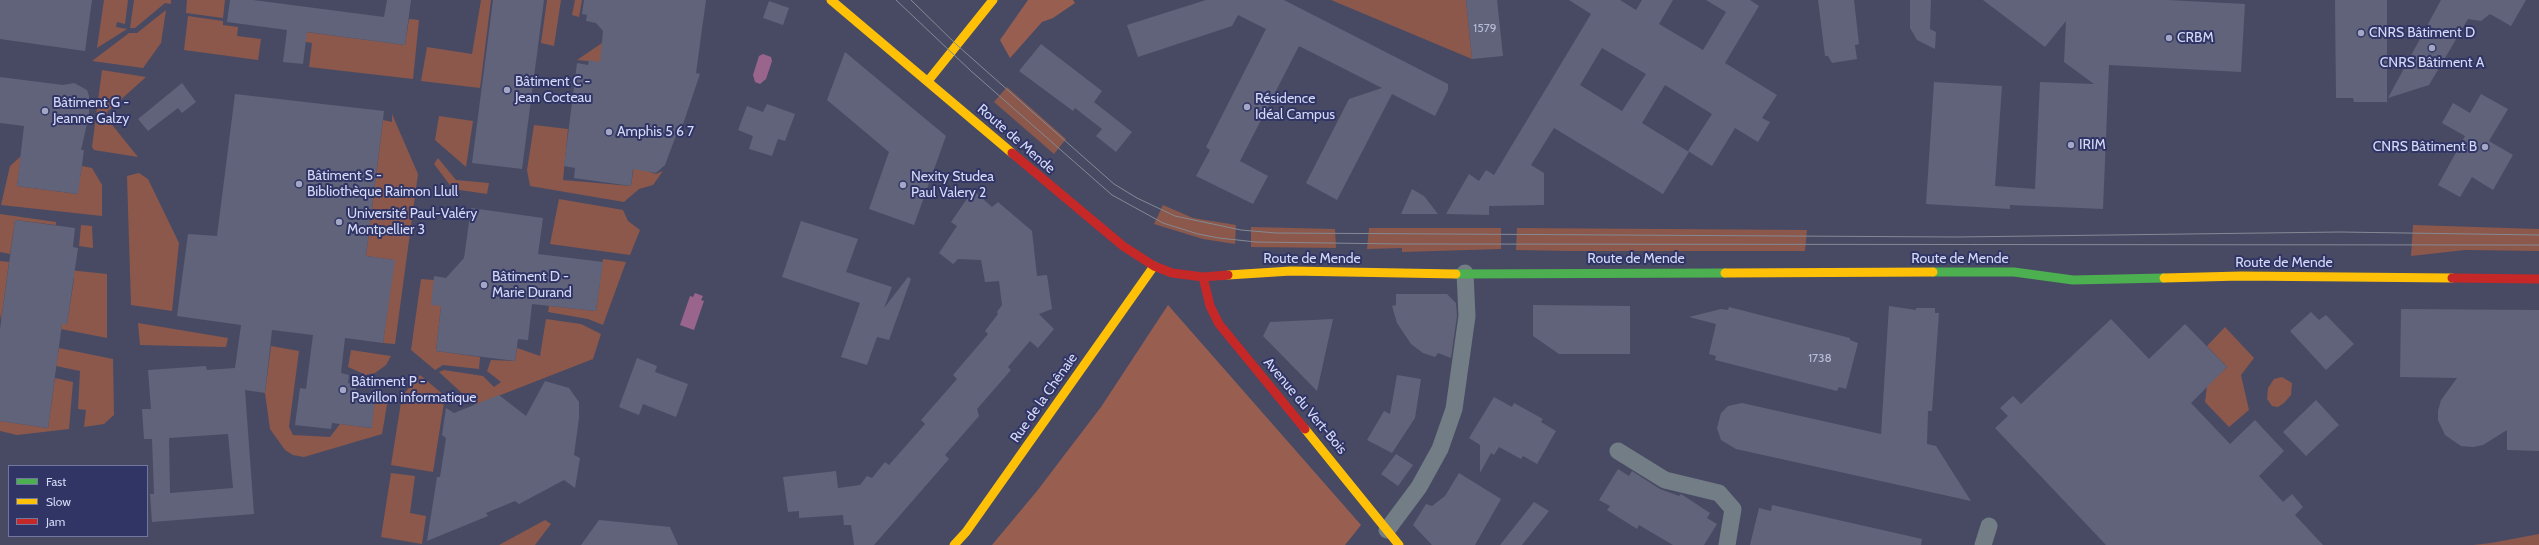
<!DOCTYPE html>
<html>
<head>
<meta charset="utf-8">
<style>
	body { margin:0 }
	#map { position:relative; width:2539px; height:545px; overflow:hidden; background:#484a64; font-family:Cabin,sans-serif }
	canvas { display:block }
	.legend { position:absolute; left:8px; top:465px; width:140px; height:72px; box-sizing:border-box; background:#313565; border:1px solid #72779f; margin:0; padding:5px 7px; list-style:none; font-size:12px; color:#d4d9f7 }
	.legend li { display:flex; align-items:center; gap:8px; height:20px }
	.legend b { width:20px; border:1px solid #72779f }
</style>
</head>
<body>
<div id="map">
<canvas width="2539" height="545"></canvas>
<ul class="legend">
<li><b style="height:5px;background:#4caf50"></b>Fast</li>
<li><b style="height:5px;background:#ffc107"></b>Slow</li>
<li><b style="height:5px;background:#c62828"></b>Jam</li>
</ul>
</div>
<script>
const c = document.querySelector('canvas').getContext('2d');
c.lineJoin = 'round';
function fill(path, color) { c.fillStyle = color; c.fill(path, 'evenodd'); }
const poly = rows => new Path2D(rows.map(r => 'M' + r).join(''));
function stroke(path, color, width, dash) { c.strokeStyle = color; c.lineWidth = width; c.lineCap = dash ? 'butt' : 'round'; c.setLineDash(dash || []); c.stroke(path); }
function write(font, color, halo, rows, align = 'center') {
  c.font = font + ' Cabin,sans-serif'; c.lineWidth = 4; c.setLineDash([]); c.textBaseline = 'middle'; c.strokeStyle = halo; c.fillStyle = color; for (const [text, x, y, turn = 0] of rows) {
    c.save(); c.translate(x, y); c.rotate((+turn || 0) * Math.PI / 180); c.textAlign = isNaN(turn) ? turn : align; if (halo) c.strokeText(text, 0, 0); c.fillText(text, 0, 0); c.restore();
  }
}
fill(poly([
	[104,0,128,0,125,24,117,22,116,27,127,29,97,48],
	[134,0,171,0,171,4,165,3,135,28,130,28],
	[187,0,225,0,223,18,186,13],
	[481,0,491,0,480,88,421,81,427,47,472,54],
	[547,0,561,0,554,46,541,43],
	[575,0,582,0,579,17,572,15],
	[1331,0,1466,0,1472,59],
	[166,10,161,43,143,68,92,61,129,33,137,33],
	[188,16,223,21,223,25,238,27,237,36,261,39,258,60,184,50],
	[409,19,419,20,413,79,309,67,312,43,297,40,298,31,405,45],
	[602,43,647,67,577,60],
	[102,70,146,77,107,112,113,126,138,157,94,150,92,147],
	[1007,87,1066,139,1054,154,994,102],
	[642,112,644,170,656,174,663,171,653,185,639,189,624,202,530,186,527,170,534,125,568,129,563,180,631,186],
	[392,114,418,174,395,344,383,343,394,260,366,256,383,120,392,122],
	[439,116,473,121,466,167,435,140],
	[21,156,17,186,77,194,82,166,92,168,102,185,102,216,1,205,10,166],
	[438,158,456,180,489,183,487,194,453,189,434,164],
	[139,173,148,179,179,243,172,311,131,305,127,176],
	[559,199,623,210,628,221,640,230,630,255,550,244],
	[1163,205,1193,218,1236,225,1235,244,1203,239,1154,224],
	[0,214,56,222,56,225,15,220,10,254,0,252],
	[81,225,92,226,93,248,79,246],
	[2413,225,2539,229,2539,251,2465,250,2411,256],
	[1251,227,1335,229,1336,248,1251,247],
	[1369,228,1501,228,1501,249,1402,252,1402,248,1367,249],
	[1517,228,1807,230,1805,251,1572,251,1516,250],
	[603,259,626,262,603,325,588,319,548,312,549,306,596,311],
	[0,261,9,262,1,321,0,312],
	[69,270,107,274,107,338,61,329,62,324,67,324,74,279],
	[421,279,434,280,441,306,436,351,480,357,479,369,443,365,435,370,411,350],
	[546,319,581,324,601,334,593,359,475,405,439,372,444,370,483,376,494,387,501,382,487,371,491,360,515,361,517,348,540,356],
	[138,323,228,338,226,347,140,345],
	[2225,327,2254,358,2241,375,2249,410,2229,427,2205,402,2207,386,2227,367,2207,346],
	[271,346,299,351,289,427,293,435,330,437,340,424,371,428,375,397,388,399,382,434,304,457,293,455,285,450,270,429,265,393],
	[59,348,113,359,114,415,104,424,84,427,86,410,78,409,80,371,56,366],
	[351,350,391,356,386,365,375,373,366,375,348,367],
	[420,375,445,396,433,472,391,465,402,396],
	[2282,377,2292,383,2291,395,2284,403,2278,407,2272,406,2267,399,2268,388,2274,379],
	[55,378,73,382,69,429,17,435,0,431,0,421,48,428],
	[391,473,415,476,410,513,426,516,422,544,381,537],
	[545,520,551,524,535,545,499,545],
	[2539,534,2539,545,2473,545,2491,543]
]), '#8b584b');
fill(poly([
	[1028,0,1073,0,1075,3,1053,18,1042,22,1010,58,1000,40],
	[1168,305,1361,525,1345,545,992,545,1037,491,1101,407]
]), '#985f51');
fill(poly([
	[763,54,771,57,772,61,766,79,760,84,755,82,753,75,759,56],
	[695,293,703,296,701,300,704,301,694,330,680,325,690,296,693,297]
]), '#99658d');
fill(poly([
	[0,0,92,0,85,51,0,39],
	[230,0,253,0,384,17,387,0,411,0,405,45,307,32,303,64,283,62,287,30,227,22],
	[493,0,544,0,522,169,472,163],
	[584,0,706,0,696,73,700,74,680,133,677,133,665,165,656,173,633,169,631,186,574,178,575,168,564,166,577,63,588,65,589,60,600,62,603,31,596,23,586,21,587,15,582,14],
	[1206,0,1284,0,1448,84,1448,90,1435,116,1392,94,1337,200,1306,183,1349,99,1382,88,1299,46,1240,161,1268,176,1253,204,1196,176,1210,150,1206,147,1266,29,1238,15,1232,26,1138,57,1127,25],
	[1466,0,1497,0,1503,56,1472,59],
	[1569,0,1620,0,1636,10,1642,0,1673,0,1659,24,1703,50,1726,12,1706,0,1750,0,1759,6,1725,63,1777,95,1762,118,1770,122,1758,142,1735,128,1712,166,1688,151,1712,114,1665,85,1642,123,1689,152,1663,194,1554,128,1531,165,1544,173,1544,205,1489,206,1489,215,1446,214,1469,174,1479,181,1486,170,1494,175,1591,14],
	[1602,48,1646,74,1622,111,1580,85],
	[1818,0,1854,0,1859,44,1855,45,1857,59,1832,63,1828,56,1825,56],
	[1910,0,1931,0,1930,29,1936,32,1935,49,1917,40,1910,28],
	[1983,0,2168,0,2245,4,2241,72,2109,65,2103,209,2010,205,2010,209,1926,204,1934,82,2002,86,1995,186,2035,189,2040,82,2094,84,2064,62,2066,21,2045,47],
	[2335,0,2387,0,2387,102,2354,102,2353,98,2336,98],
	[2441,0,2526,0,2511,26,2490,14,2481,21,2468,19,2429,85,2388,98],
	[769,1,789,8,783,25,763,18],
	[1041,44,1102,91,1094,102,1132,132,1116,152,1096,136,1102,129,1075,108,1073,111,1019,71],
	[845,52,946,136,914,225,869,209,889,152,827,100],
	[0,77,63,85,74,83,87,90,89,96,89,115,81,150,84,150,78,194,17,186,24,126,0,123],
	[182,83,196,102,182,113,178,108,148,131,138,119],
	[235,94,384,111,366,256,395,260,383,343,345,338,341,373,349,375,348,383,356,385,356,393,375,397,372,428,332,423,331,429,295,425,300,388,306,389,313,335,272,330,265,393,245,390,254,514,152,522,150,494,154,494,152,439,144,439,142,409,151,409,148,370,206,366,207,370,235,368,241,325,177,316,188,234,217,236],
	[228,434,233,488,170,493,169,438],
	[2481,94,2508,109,2489,141,2513,155,2493,190,2472,177,2460,197,2438,185,2465,136,2442,123,2453,103,2470,113],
	[767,104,795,114,785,141,778,139,772,156,749,149,753,136,738,130,747,106,763,112],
	[1412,189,1424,196,1438,214,1401,214],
	[973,190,992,207,998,202,1032,231,1037,276,1047,275,1052,309,1039,314,1054,329,1038,348,1030,341,1008,367,1011,370,977,409,979,416,945,455,949,459,874,545,854,545,851,525,844,525,843,515,799,518,799,511,788,512,783,477,836,471,838,488,860,485,867,476,872,478,885,462,889,465,925,424,921,420,957,379,953,375,988,334,985,331,998,314,997,312,1002,305,999,281,985,282,981,260,958,259,953,264,939,253,957,226,951,222],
	[471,208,543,218,538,254,603,262,596,311,532,304,528,340,518,339,515,361,436,351,441,306,431,305,434,276,446,278,464,258],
	[15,220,75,228,73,247,78,248,67,324,62,324,48,428,0,421,0,329],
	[801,221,858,239,846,272,892,287,884,308,908,277,911,279,889,340,877,337,867,365,841,357,860,303,782,277],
	[1396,294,1447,294,1456,303,1457,316,1451,358,1438,353,1435,357,1423,353,1411,344,1397,323,1392,306,1396,305],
	[1533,305,1630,306,1630,354,1559,354,1533,336],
	[1889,306,1916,310,1916,308,1935,308,1935,313,1939,313,1932,411,1928,411,1927,444,1936,446,1971,501,1736,449,1721,440,1717,428,1721,413,1728,406,1742,403,1881,434],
	[1729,307,1850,338,1850,340,1858,343,1846,389,1839,387,1837,391,1715,360,1716,356,1709,354,1716,324,1689,317,1721,309,1728,310],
	[2401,309,2539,310,2539,451,2507,450,2507,430,2483,445,2473,447,2461,446,2445,435,2438,420,2438,411,2441,400,2457,378,2400,377],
	[2311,312,2319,320,2326,315,2354,344,2326,370,2290,331],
	[1333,319,1317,391,1263,336,1270,322],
	[2111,319,2149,359,2185,324,2227,367,2191,403,2230,444,2255,420,2284,451,2259,476,2283,502,2292,494,2303,507,2295,515,2323,545,2106,545,1995,428,2008,416,2000,408,2013,396,2021,404],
	[637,358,657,366,655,372,688,384,676,417,643,404,639,415,619,407],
	[1397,375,1421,379,1415,418,1392,453,1367,440,1384,411,1390,414],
	[545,381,569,388,579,402,579,418,574,455,580,458,575,488,564,480,519,504,515,501,486,513,488,516,427,541,437,477,440,477,446,438,442,435,446,408,454,413,499,395,526,416],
	[1494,397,1512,407,1514,403,1543,419,1541,422,1556,431,1537,464,1523,456,1521,459,1499,447,1494,455,1491,453,1480,473,1480,445,1469,438],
	[2316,400,2339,425,2306,456,2283,432],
	[1396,454,1413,465,1398,486,1381,474],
	[1618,469,1629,476,1632,471,1660,489,1679,496,1681,494,1710,513,1707,518,1717,524,1704,545,1673,545,1639,525,1637,529,1607,510,1610,506,1599,500],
	[1459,473,1501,499,1475,545,1432,545,1413,525,1426,504,1432,506,1445,496],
	[1534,502,1549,511,1522,545,1500,545],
	[1772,505,1922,539,1921,545,1750,545,1759,508,1771,511],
	[599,520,670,527,678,545,581,545]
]), '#61637a');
stroke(poly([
	[1618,451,1665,480,1719,493,1733,509,1727,545],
	[1387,530,1419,487,1440,449,1454,409,1467,316,1465,273],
	[1983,545,1989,526]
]), '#727d85', 17);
stroke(poly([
	[1933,272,2014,272,2073,280,2164,278],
	[1456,274,1725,273]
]), '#4caf50', 9);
stroke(poly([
	[831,0,1012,153],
	[928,81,993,0],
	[1725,273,1933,272],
	[1228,275,1291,271,1456,274],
	[2164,278,2241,276,2452,278],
	[1305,429,1399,545],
	[954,545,966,532,1154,266]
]), '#ffc107', 9);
stroke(poly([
	[1012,153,1123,246,1154,266,1172,273,1203,277,1228,275],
	[1203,277,1210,306,1219,324,1305,429],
	[2452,278,2539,279]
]), '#c62828', 9);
stroke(poly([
	[896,0,971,71,1112,195,1163,223,1198,234,1219,238,1256,242,1400,244,2539,245],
	[911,0,958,46,1114,184,1137,198,1175,216,1241,230,1276,233,1957,237,2340,232,2539,235]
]), '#848a94', 1);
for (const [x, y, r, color] of [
	[2361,33,4,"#a3a7c4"],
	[2169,38,4,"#a3a7c4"],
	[2432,48,4,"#a3a7c4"],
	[507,90,4,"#a3a7c4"],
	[1247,107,4,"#a3a7c4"],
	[45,111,4,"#a3a7c4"],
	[609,132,4,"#a3a7c4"],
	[2071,145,4,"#a3a7c4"],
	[2485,147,4,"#a3a7c4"],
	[299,184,4,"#a3a7c4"],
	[903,185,4,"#a3a7c4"],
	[339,222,4,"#a3a7c4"],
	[484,285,4,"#a3a7c4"],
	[343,390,4,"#a3a7c4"]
]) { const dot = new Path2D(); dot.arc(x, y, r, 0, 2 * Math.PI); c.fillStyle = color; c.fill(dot); stroke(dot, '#313565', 1.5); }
write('12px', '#b7bcd8', null, [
	["1579",1485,28],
	["1738",1820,358]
]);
write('14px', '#d4d9f7', '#313565', [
	["CNRS Bâtiment D",2369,33],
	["CRBM",2177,38],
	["CNRS Bâtiment A",2432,63,"center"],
	["Bâtiment C -",515,82],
	["Jean Cocteau",515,98],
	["Résidence",1255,99],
	["Idéal Campus",1255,115],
	["Bâtiment G -",53,103],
	["Jeanne Galzy",53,119],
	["Amphis 5 6 7",617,132],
	["IRIM",2079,145],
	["CNRS Bâtiment B",2477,147,"right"],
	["Bâtiment S -",307,176],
	["Bibliothèque Raimon Llull",307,192],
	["Nexity Studea",911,177],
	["Paul Valery 2",911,193],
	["Université Paul-Valéry",347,214],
	["Montpellier 3",347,230],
	["Bâtiment D -",492,277],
	["Marie Durand",492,293],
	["Bâtiment P -",351,382],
	["Pavillon informatique",351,398]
], 'left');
write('14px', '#d4d9f7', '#313565', [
	["Route de Mende",1016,139,41],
	["Route de Mende",1312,259],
	["Route de Mende",1636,259],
	["Route de Mende",1960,259],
	["Route de Mende",2284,263],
	["Rue de la Chênaie",1044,398,-55],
	["Avenue du Vert-Bois",1305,406,50]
]);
</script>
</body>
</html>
